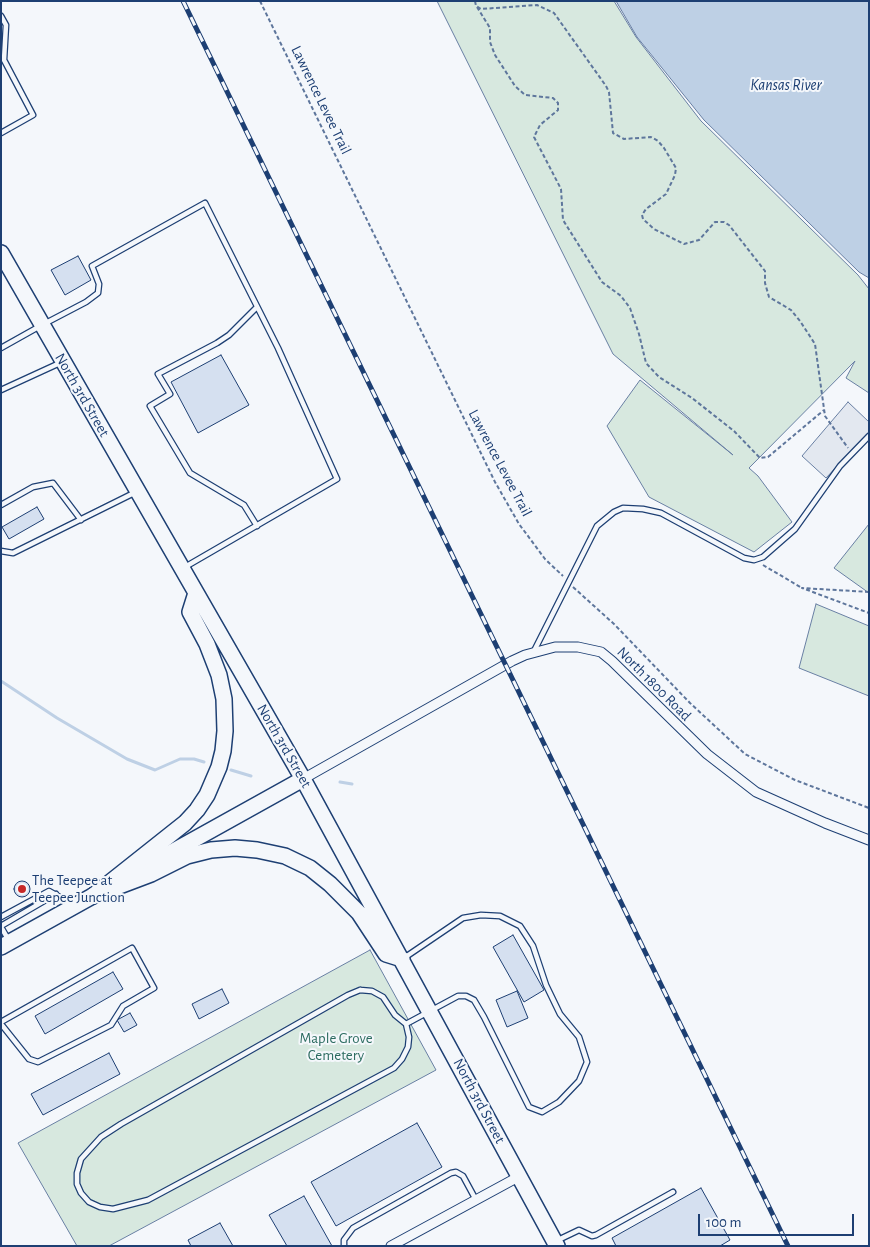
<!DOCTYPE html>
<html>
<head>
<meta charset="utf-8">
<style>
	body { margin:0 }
	#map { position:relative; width:870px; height:1247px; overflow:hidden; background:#f4f7fb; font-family:"Alegreya Sans",sans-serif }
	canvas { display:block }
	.frame { position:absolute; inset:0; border:2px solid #1d3f73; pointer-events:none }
	.scale { position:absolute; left:698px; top:1214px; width:156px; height:22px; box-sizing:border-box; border:2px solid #1d3f73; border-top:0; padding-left:6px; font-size:15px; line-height:18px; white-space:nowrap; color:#1d3f73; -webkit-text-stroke:4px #f4f7fb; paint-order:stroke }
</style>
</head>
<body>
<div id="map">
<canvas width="870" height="1247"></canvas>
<div class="frame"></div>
<div class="scale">100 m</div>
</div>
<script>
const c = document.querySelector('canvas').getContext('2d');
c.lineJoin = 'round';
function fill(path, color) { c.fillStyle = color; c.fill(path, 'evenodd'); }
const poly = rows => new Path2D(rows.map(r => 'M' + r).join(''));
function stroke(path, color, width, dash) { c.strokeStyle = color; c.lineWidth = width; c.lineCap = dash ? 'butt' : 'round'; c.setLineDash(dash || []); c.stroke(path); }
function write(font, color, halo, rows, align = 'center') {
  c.font = font + ' "Alegreya Sans",sans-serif'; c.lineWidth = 4; c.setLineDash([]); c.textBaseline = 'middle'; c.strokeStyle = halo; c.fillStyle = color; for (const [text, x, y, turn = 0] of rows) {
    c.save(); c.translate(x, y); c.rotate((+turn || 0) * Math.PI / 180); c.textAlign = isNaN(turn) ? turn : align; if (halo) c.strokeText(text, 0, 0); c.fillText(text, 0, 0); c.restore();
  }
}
const green = poly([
	[437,1,614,1,636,37,701,121,858,275,869,289,869,393,846,378,855,361,749,468,758,476,792,522,754,552,649,497,607,426,640,380,733,455,613,354,437,1],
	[869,524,869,593,834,568,869,524],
	[816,604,869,626,869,696,799,668,816,604],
	[370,950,436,1070,109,1246,77,1246,18,1143,370,950]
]);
fill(green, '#d7e8df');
stroke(green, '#687fa3', 1);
const parking = poly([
	[848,402,869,422,869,432,826,478,802,456,848,402]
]);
fill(parking, '#e3e8f0');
stroke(parking, '#687fa3', 1);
const water = poly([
	[616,1,869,1,869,278,859,272,704,120,637,37,616,1]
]);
fill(water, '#bed0e5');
stroke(water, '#687fa3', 1);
stroke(poly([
	[1,681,57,718,127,759,155,770,180,759,194,759,204,762],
	[231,770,251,776],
	[340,782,352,784]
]), '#bed0e5', 3);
const building = poly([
	[78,256,91,280,65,295,51,270,78,256],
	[221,355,249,405,198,433,171,382,221,355],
	[37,507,44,519,9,539,2,527,37,507],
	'14 889a8 8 0 1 1 16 0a8 8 0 1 1-16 0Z',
	[513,935,544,990,524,1002,493,947,513,935],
	[113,972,123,989,45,1034,35,1016,113,972],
	[222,989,229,1003,199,1019,192,1004,222,989],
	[517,991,528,1018,507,1027,496,1000,517,991],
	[130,1013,137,1025,124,1032,117,1020,130,1013],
	[109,1053,120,1074,43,1115,31,1094,109,1053],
	[417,1123,442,1167,336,1226,311,1182,417,1123],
	[701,1188,730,1240,720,1246,616,1246,612,1238,701,1188],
	[304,1196,332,1246,287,1246,269,1215,304,1196],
	[220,1223,233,1246,191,1246,188,1240,220,1223]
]);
fill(building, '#d5e0f0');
stroke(building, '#1d3f73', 1);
const service = poly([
	[1,16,6,25,4,60,33,115,1,133],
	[1,348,42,325,86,302,98,293,99,284,92,266,205,203,278,348,337,479,185,567],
	[1,390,62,362],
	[1,505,33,487,53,483,81,520],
	[257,526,244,505,190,473,150,406,170,394,158,374,217,343,229,335,257,307],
	[1,551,13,553,134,493],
	[534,651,597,526,614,512,623,508,643,509,661,513,744,558,754,560,763,557,795,529,840,466,869,436],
	[1,917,49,891,72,904],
	[1,926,56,894],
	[1,927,8,939],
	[404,958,463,918,481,915,500,916,520,926,533,946,546,985,560,1014,579,1037,587,1062,579,1081,559,1102,542,1112,529,1107,484,1017,474,1000,466,996,458,996,406,1024],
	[360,990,372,991,383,997,395,1015,406,1024,409,1037,408,1047,402,1059,394,1068,148,1200,113,1209,100,1207,89,1202,81,1193,77,1184,77,1173,81,1159,101,1137,121,1124,348,995,360,990],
	[1,1022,132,948,154,988,123,1006,111,1025,38,1062,29,1059,1,1024],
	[556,1241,579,1230,592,1236,596,1235,673,1192],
	[344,1246,344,1240,353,1228,451,1173,456,1172,463,1176,476,1200]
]);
const minor = poly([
	[303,779,512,661,525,655,555,647,578,647,601,652,612,661,707,754,756,792,825,823,869,840],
	[391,1246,520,1176]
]);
const primary = poly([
	[1,947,303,779]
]);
const trunk = poly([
	[1,253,303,779,557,1246],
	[106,891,151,874,187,856,211,850,235,848,257,850,285,856,310,868,330,884,359,913,386,954,402,959],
	[93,896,185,823,197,810,207,795,219,767,223,751,225,731,224,699,219,675,207,644,190,612,196,593]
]);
stroke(service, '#1d3f73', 7);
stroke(minor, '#1d3f73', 11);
stroke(primary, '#1d3f73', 18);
stroke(trunk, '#1d3f73', 18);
stroke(poly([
	[260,1,495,482,519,524,545,559,563,576],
	[475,1,476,6,481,9,537,5,554,13,606,86,609,92,613,133,624,139,651,137,658,141,664,148,676,168,675,175,666,194,646,209,642,215,643,219,654,229,684,244,699,240,715,222,724,222,729,225,765,271,765,283,769,297,791,310,800,321,815,344,825,416,848,448],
	[477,7,490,28,490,42,495,55,515,86,525,95,553,98,558,103,558,110,540,125,534,137,561,189,563,220,602,282,621,296,630,308,639,334,646,363,659,377,692,398,734,431,760,458,768,457,824,410],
	[763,565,802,588],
	[573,587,614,624,690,703,745,754,795,780,869,808],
	[869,592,802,588,869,613]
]), '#5e769c', 2, [4, 2.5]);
stroke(service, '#f4f7fb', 4.5);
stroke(minor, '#f4f7fb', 9);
stroke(primary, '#f4f7fb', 15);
stroke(trunk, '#f4f7fb', 15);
const rail = poly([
	[183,1,788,1246]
]);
stroke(rail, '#1d3f73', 5);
stroke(rail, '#f4f7fb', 3, [9]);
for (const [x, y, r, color] of [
	[22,889,5,"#c62828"]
]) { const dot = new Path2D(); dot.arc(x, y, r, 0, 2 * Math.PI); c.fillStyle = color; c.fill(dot); stroke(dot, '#f4f7fb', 2); }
write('15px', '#1d3f73', '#f4f7fb', [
	["Lawrence Levee Trail",321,100,64],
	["North 3rd Street",82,395,60],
	["Lawrence Levee Trail",500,463,62],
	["North 1800 Road",654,684,45],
	["North 3rd Street",284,746,60],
	["North 3rd Street",479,1101,62]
]);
write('15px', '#1d3f73', '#f4f7fb', [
	["The Teepee at",32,880],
	["Teepee Junction",32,897]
], 'left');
write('15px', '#2c6c60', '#f4f7fb', [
	["Maple Grove",336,1038],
	["Cemetery",336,1055]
]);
write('italic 16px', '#1d3f73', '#f4f7fb', [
	["Kansas River",786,85]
]);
</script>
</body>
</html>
